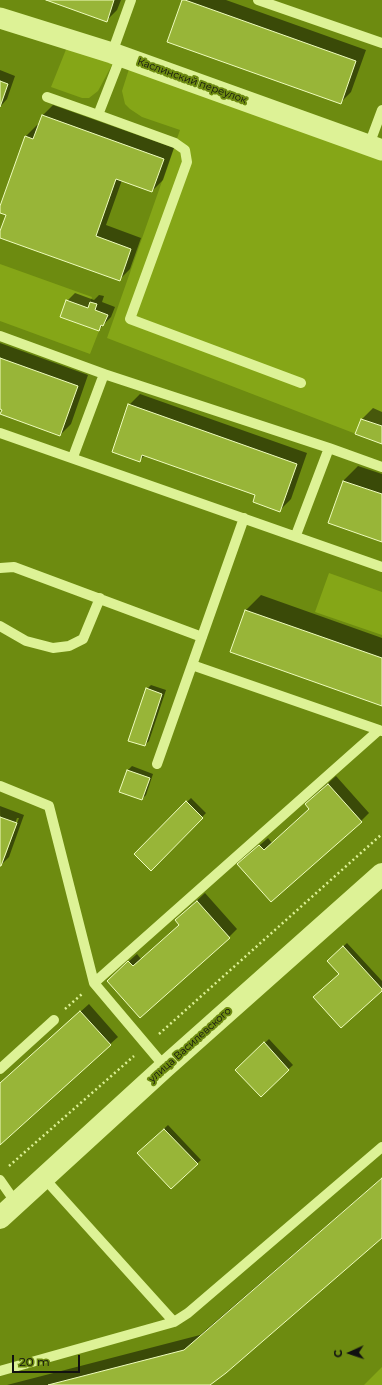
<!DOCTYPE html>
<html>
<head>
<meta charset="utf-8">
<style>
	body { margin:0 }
	#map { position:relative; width:382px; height:1385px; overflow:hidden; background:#6d8b10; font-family:Montserrat,sans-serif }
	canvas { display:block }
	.north { position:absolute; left:330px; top:1333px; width:40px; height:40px; -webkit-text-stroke:3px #6d8b10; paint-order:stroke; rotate:267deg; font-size:11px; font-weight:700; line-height:16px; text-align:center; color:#111 }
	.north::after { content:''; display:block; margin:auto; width:14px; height:18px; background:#111; clip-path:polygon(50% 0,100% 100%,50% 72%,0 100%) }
	.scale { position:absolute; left:12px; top:1355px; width:68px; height:18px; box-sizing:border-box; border:2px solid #111; border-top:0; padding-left:5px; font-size:12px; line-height:14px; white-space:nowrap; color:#111; -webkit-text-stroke:3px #6d8b10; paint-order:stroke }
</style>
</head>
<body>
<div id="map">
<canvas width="382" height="1385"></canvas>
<div class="north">С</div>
<div class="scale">20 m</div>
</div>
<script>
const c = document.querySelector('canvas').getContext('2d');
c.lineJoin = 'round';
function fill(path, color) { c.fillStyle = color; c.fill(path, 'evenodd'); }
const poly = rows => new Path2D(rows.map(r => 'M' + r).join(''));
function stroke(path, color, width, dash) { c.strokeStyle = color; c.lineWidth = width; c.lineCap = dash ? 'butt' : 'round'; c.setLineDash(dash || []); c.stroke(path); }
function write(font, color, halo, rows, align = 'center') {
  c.font = font + ' Montserrat,sans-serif'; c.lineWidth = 4; c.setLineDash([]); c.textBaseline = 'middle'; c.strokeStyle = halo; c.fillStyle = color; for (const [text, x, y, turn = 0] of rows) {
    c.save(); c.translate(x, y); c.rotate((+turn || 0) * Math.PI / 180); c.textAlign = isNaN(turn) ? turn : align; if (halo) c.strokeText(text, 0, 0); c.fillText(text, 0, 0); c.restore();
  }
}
fill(poly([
	[67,47,113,63,98,91,89,98,82,98,51,87],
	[129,69,382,160,382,444,107,338,180,130,142,117,130,109,125,104,122,91],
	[0,264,92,297,88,308,60,317,99,331,90,354,0,321],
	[329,573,382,592,382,635,315,612],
	[382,1367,382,1385,364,1385]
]), '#85a617');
fill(poly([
	[49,0,121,0,117,10,106,21],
	[183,0,226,0,366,50,351,92,340,103],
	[0,70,15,76,7,99,0,107],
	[53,105,174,148,163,180,152,191,122,180,106,225,141,238,130,269,119,280,0,237,7,215,0,212,0,209,26,136,37,125,39,126,42,116],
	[75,293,94,300,99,295,104,296,102,302,115,307,111,317,98,330,67,301],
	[0,343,88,375,71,424,60,435,0,408],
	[140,394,307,453,291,499,280,510,256,494,145,455,140,460,129,405],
	[373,408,382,412,382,443,362,419],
	[358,466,382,474,382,541,329,522,343,481],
	[261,595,382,638,382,705,231,652,246,610],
	[151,685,166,690,149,741,145,745,147,689],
	[132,766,153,774,146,795,142,799,120,791,128,770],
	[336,776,369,813,361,821,247,856,268,838,272,843,310,808,314,796],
	[191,798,206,813,151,870,135,854],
	[0,806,24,815,9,857,1,865],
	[17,818,19,818,5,857,3,857],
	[205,893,237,929,229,937,116,973,137,954,141,959,180,924,176,920],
	[347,943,382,981,382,989,340,974,328,961],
	[89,1004,118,1037,0,1143,0,1084],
	[269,1039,293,1065,261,1095,237,1070],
	[168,1125,201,1160,171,1188,139,1153],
	[382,1178,382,1237,209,1385,7,1385,200,1335]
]), '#0007');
const building = poly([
	[46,0,114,0,107,22,46,0],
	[182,0,185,0,356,61,341,104,167,42,182,0],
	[0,81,8,84,0,107,0,81],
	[42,115,164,159,152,192,116,179,96,236,131,249,120,281,0,238,0,231,6,215,0,213,0,206,25,136,33,139,42,115],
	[66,300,88,308,90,302,97,304,95,310,108,315,103,326,101,325,99,331,60,317,66,300],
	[0,358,78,386,60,436,0,414,2,410,0,409,0,358],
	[128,404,297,464,280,512,253,502,255,495,142,455,140,462,112,452,128,404],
	[361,419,382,426,382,444,355,434,361,419],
	[343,481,382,494,382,542,328,523,343,481],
	[245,610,382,658,382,706,230,652,245,610],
	[146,688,162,694,145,746,128,741,146,688],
	[127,770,150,778,142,800,119,792,127,770],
	[328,784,362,822,271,902,237,864,259,845,264,850,309,809,305,804,328,784],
	[186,801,203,818,151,871,134,854,186,801],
	[0,817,17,823,1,866,0,866,0,817],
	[197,901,230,938,140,1018,107,981,128,961,133,966,179,925,175,920,197,901],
	[343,946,382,989,382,991,341,1028,313,997,339,974,327,961,343,946],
	[80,1011,111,1045,0,1145,0,1083,80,1011],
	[264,1042,289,1070,261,1097,235,1070,264,1042],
	[164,1129,198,1164,171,1189,137,1153,164,1129],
	[382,1178,382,1238,226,1373,210,1385,48,1385,184,1350,382,1178]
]);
fill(building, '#98b538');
stroke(building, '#effdbd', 1);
stroke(poly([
	[65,1009,82,994],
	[159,1034,382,834],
	[9,1166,134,1056]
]), '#ddf296', 2.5, [2, 3]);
stroke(poly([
	[258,0,382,43],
	[112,53,131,0],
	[121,56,98,115,175,143,185,150,187,162,130,319,301,383],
	[47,97,98,115],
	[369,145,382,110],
	[0,336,104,374,329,448,382,467],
	[0,433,382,567],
	[73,457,104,374],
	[244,518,192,665,382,731],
	[296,535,329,448],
	[0,568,14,567,202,637],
	[0,626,26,641,53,648,69,646,83,639,100,598],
	[157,764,192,665],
	[0,786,49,806,94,983,165,1067],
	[94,983,379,730],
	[0,1069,54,1020],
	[44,1178,174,1322],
	[0,1180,16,1203],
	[0,1371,174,1322,188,1313,382,1147]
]), '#ddf296', 10);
stroke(poly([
	[0,18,112,53,382,150]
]), '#ddf296', 21);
stroke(poly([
	[0,1218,165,1067,382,874]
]), '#ddf296', 22);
write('10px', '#111', '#6d8b10', [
	["Каслинский переулок",192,81,20],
	["улица Василевского",190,1045,-42]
]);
</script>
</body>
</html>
